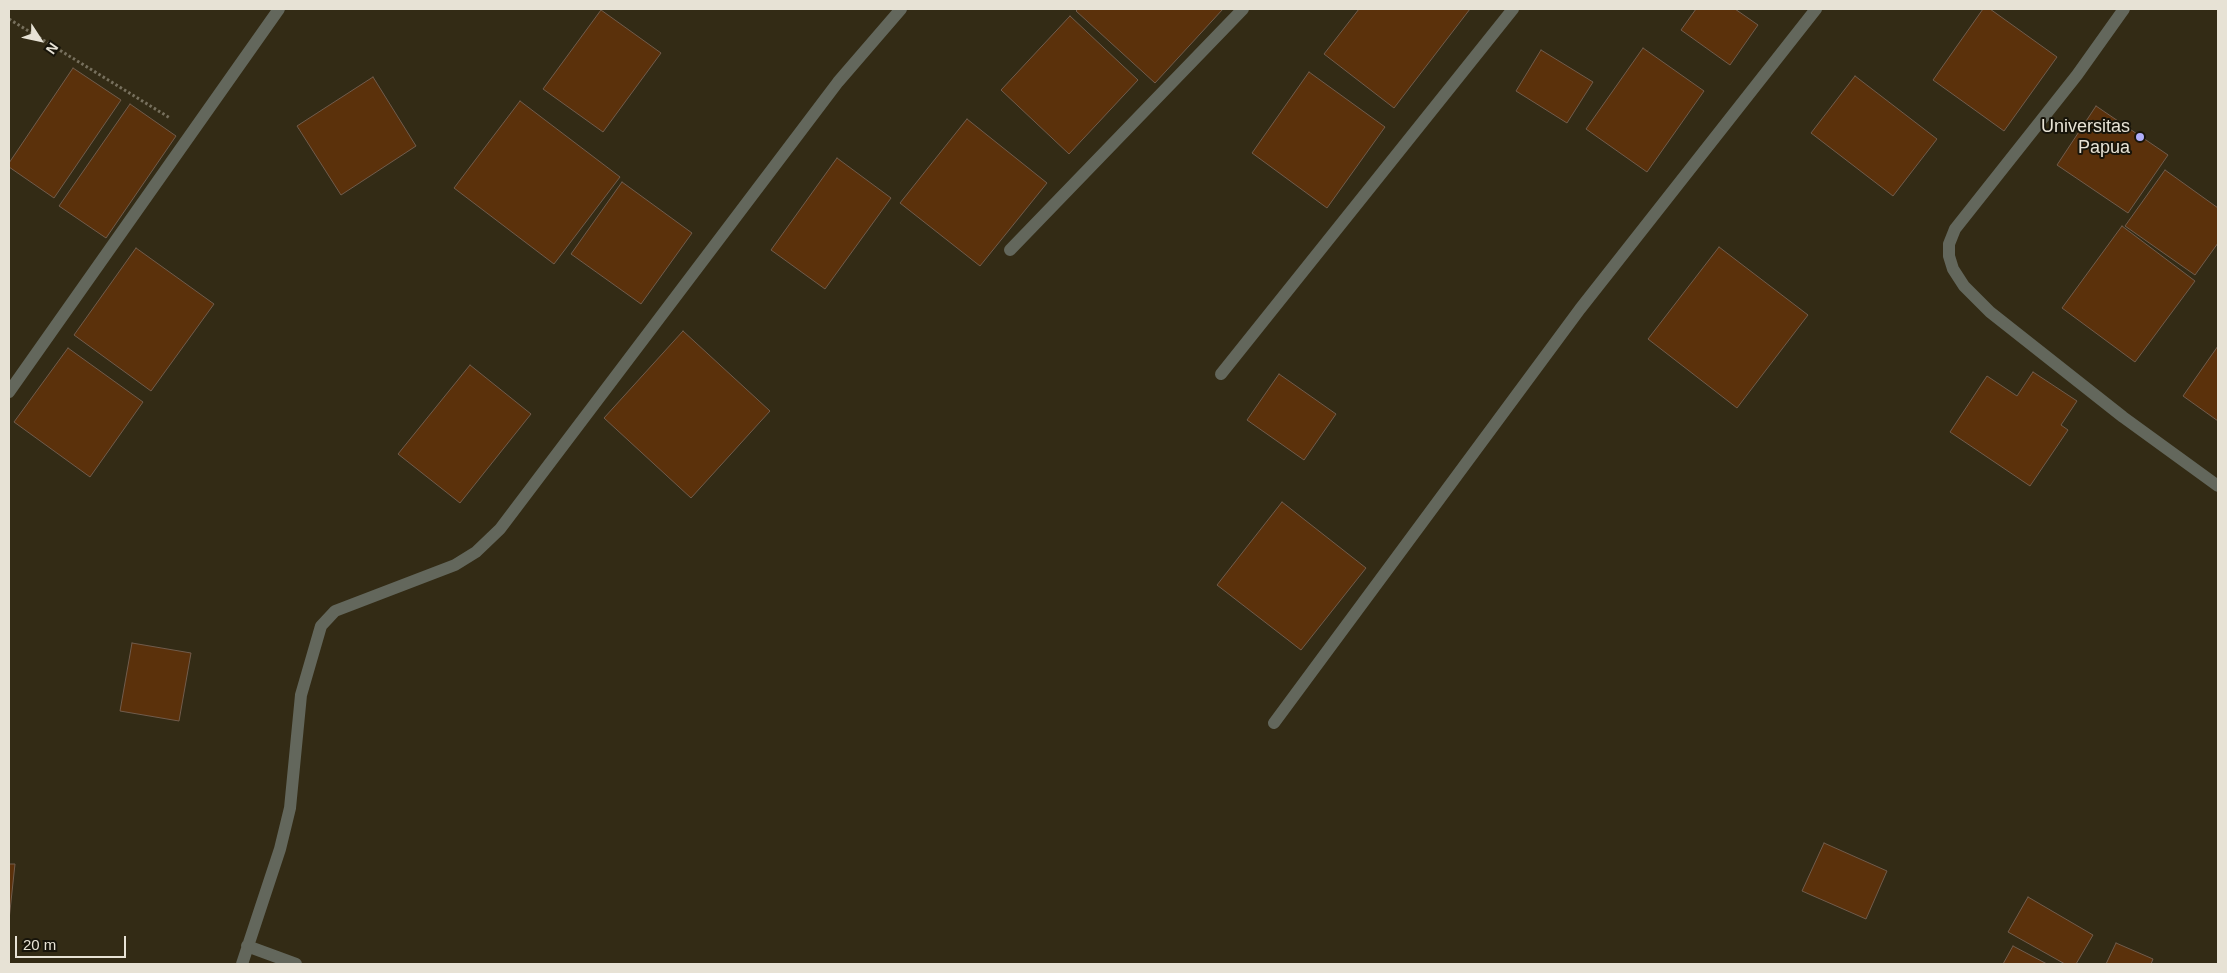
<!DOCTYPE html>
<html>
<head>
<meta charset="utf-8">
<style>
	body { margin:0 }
	#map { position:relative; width:2227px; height:973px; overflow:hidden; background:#332b15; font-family:Arial,sans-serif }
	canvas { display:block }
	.frame { position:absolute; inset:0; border:10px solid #e7e2d5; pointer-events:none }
	.north { position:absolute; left:15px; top:15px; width:50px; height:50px; -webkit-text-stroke:4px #17140a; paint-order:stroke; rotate:125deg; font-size:14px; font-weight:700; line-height:20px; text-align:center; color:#e7e2d5 }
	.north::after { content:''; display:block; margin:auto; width:18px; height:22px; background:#e7e2d5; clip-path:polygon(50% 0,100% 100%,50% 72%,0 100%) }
	.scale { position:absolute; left:15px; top:936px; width:111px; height:22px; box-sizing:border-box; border:2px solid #e7e2d5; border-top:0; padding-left:6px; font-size:15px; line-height:18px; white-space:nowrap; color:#e7e2d5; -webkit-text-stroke:4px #17140a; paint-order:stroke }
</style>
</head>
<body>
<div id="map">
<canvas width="2227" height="973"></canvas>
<div class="frame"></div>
<div class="north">N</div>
<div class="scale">20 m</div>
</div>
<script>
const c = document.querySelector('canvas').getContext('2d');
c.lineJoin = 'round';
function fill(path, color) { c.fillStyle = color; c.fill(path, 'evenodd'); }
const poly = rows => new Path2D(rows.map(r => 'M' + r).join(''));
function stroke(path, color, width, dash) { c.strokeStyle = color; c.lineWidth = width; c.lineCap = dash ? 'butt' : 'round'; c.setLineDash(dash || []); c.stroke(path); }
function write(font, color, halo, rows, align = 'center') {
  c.font = font + ' Arial,sans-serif'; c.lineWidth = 4; c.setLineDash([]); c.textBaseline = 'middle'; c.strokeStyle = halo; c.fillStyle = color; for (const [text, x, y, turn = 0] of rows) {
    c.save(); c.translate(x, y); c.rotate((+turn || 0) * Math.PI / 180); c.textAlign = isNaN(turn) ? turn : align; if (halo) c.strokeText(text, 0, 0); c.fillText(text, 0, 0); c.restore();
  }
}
const building = poly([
	[1078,9,1223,9,1155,83,1076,11,1078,9],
	[1359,9,1470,9,1394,108,1324,54,1359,9],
	[1696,9,1735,9,1758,25,1730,65,1681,30,1696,9],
	[1983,9,1990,9,2057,57,2004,131,1933,80,1983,9],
	[601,10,661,53,603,132,543,89,601,10],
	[1070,16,1138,80,1069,154,1001,90,1070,16],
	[1643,48,1704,91,1647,172,1586,129,1643,48],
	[1541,50,1593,82,1567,123,1516,91,1541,50],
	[73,68,121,100,54,198,9,167,9,163,73,68],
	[1309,72,1385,127,1327,208,1252,153,1309,72],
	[1855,76,1937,139,1893,196,1811,133,1855,76],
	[373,77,416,146,341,195,297,126,373,77],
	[520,101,620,177,554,264,454,188,520,101],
	[130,104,176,136,106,238,59,206,130,104],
	[2096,106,2168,155,2128,213,2057,165,2096,106],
	[967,119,1047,183,980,266,900,203,967,119],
	[837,158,891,198,825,289,771,250,837,158],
	[2165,170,2218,208,2218,243,2195,275,2125,226,2165,170],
	[622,182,692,233,641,304,571,254,622,182],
	[2122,226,2195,281,2135,362,2062,308,2122,226],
	[1719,247,1808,315,1737,408,1648,339,1719,247],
	[136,248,214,304,151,391,74,335,136,248],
	[683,331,770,411,691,498,604,418,683,331],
	[2218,346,2218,421,2183,396,2218,346],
	[68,348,143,402,90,477,14,422,68,348],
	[470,365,531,414,460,503,398,454,470,365],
	[2033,372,2077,401,2061,425,2068,430,2030,486,1950,432,1987,376,2017,396,2033,372],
	[1279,374,1336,414,1304,460,1247,420,1279,374],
	[1282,502,1366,568,1301,650,1217,585,1282,502],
	[132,643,191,653,179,721,120,711,132,643],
	[1824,843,1887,871,1866,919,1802,891,1824,843],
	[9,864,15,864,9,920,9,864],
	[2028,897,2093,935,2076,964,2065,964,2008,932,2028,897],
	[2116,943,2153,959,2151,964,2106,964,2116,943],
	[2013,946,2047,964,2003,964,2013,946]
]);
fill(building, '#5b310b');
stroke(building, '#715c4c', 1);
stroke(poly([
	[9,19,170,118]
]), '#77705d', 3, [2.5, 2.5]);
stroke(poly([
	[2124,9,2077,75,1955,229,1949,244,1949,256,1953,269,1964,286,1990,312,2123,417,2218,486],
	[1010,250,1243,9],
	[1221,374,1513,9],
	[9,392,279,9],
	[1274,723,1580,309,1816,9],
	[247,946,296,964],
	[242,964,280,849,290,808,301,695,321,626,335,611,455,565,476,552,500,529,838,82,901,9]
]), '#63675c', 12);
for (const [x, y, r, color] of [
	[2140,137,5,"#b0aefa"]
]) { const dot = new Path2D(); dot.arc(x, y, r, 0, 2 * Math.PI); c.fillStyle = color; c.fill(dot); stroke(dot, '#17140a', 2); }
write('18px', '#e7e2d5', '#17140a', [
	["Universitas",2130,127],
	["Papua",2130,148]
], 'right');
</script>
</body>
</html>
